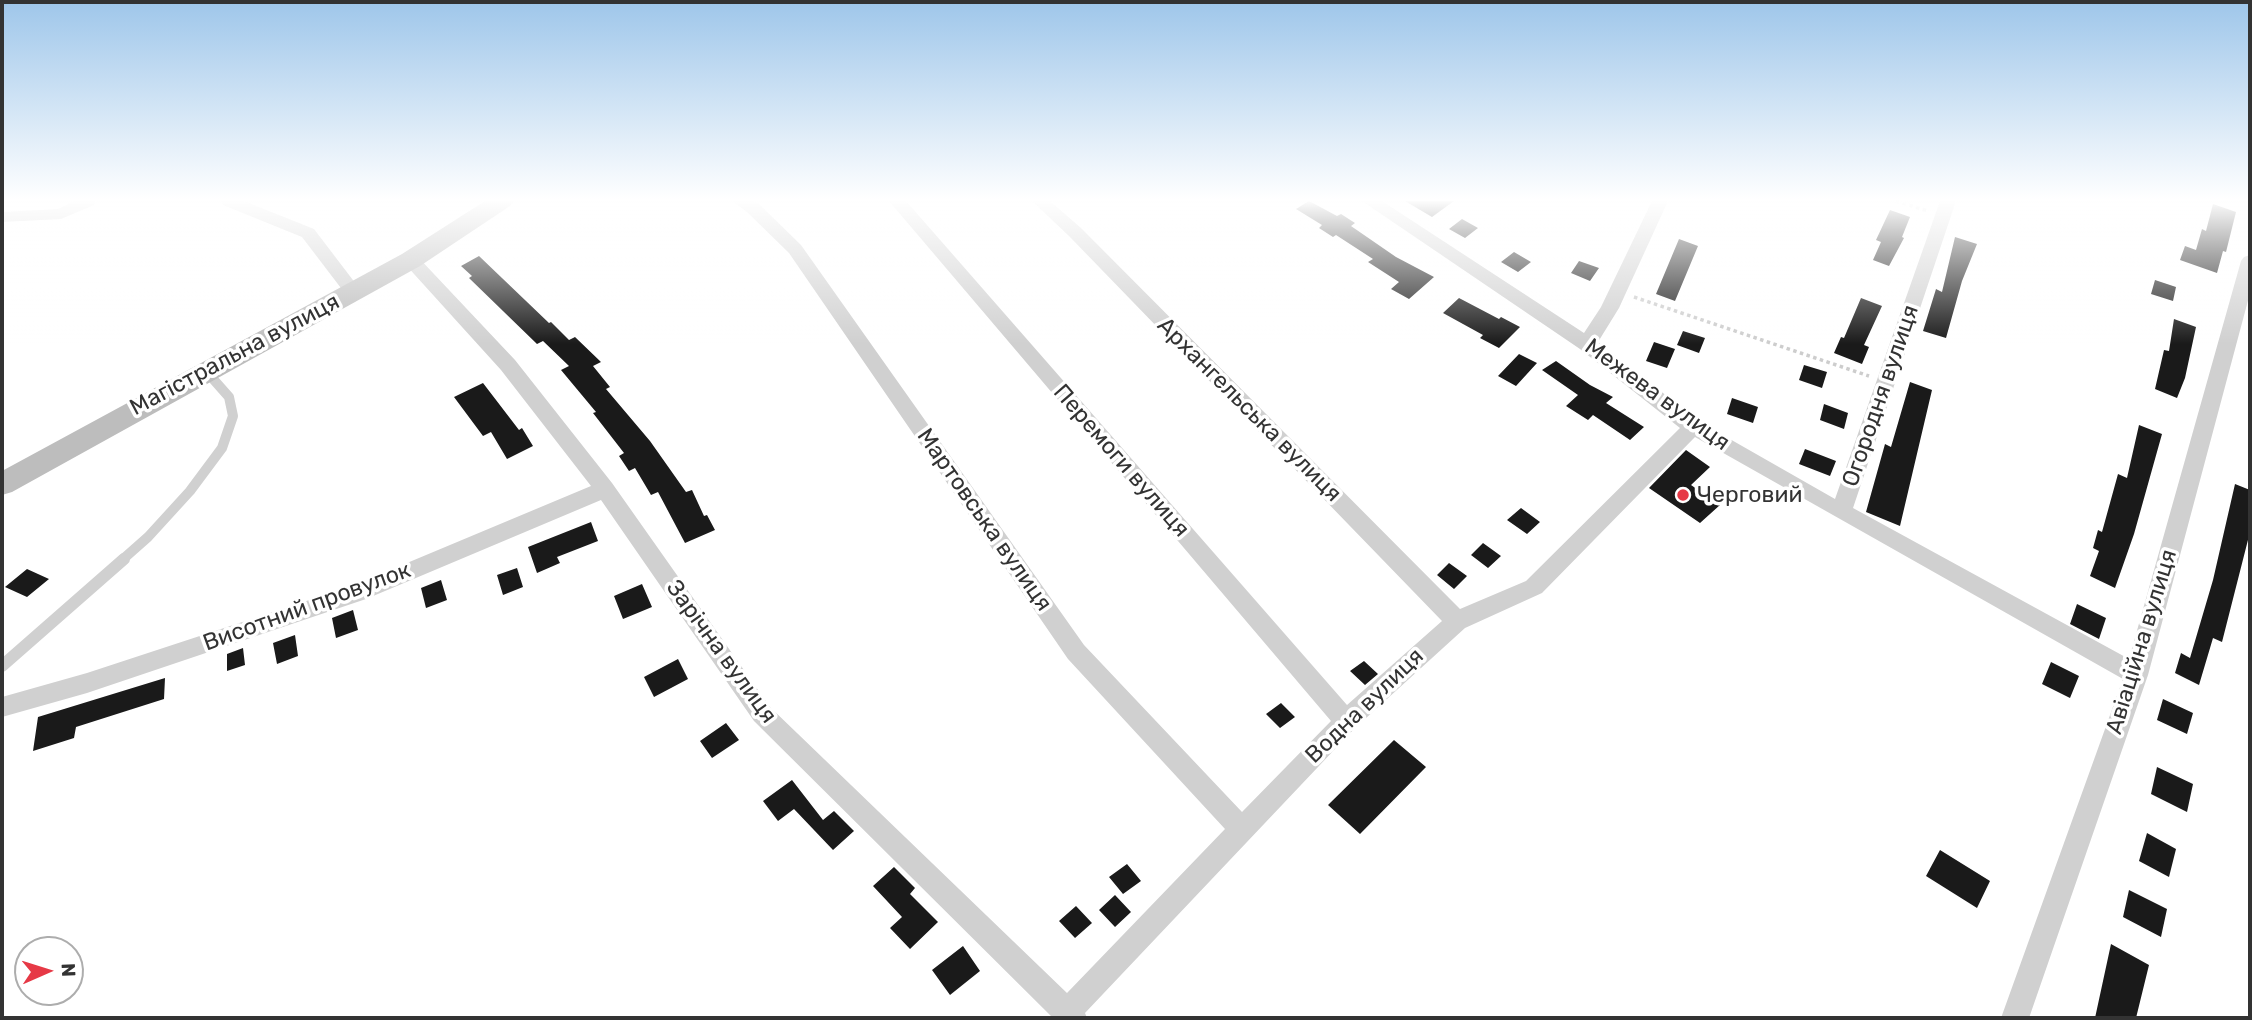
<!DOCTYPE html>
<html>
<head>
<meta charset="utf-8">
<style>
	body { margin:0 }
	#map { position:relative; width:2252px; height:1020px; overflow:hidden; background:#fff; font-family:Rubik,sans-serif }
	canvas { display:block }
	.frame { position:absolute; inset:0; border:4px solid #333; pointer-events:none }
	.north { position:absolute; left:14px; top:936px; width:70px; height:70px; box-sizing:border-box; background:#fff; border:2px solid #adadad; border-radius:50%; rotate:87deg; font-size:19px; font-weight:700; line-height:28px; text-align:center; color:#333 }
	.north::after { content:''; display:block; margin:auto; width:24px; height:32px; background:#e63946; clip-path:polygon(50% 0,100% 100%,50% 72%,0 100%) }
</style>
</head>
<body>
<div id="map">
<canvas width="2252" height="1020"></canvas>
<div class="frame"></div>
<div class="north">N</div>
</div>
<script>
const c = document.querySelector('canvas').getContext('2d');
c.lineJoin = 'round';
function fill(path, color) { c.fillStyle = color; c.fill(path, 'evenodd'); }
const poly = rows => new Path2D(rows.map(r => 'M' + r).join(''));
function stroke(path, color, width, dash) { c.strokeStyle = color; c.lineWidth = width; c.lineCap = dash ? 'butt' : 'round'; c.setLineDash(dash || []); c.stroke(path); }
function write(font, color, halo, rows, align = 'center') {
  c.font = font + ' Rubik,sans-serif'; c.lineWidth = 7; c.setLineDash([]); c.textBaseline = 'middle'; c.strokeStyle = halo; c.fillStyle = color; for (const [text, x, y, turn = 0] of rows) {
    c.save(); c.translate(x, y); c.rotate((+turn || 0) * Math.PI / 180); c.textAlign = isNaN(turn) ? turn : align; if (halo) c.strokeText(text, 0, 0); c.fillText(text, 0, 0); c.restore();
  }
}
fill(poly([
	[1309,201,1337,216,1341,214,1355,223,1351,226,1396,257,1434,277,1409,299,1391,289,1399,282,1368,262,1373,259,1336,235,1333,237,1319,228,1322,225,1296,209],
	[1405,201,1454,201,1432,217],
	[2213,204,2236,212,2226,252,2223,251,2217,273,2180,260,2185,246,2196,250,2202,229,2206,231],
	[1890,210,1910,217,1902,237,1904,238,1889,266,1873,260,1881,242,1876,240],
	[1462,219,1478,228,1465,238,1449,229],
	[1955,237,1977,244,1962,281,1946,338,1923,331,1936,289,1942,292],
	[1679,239,1698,246,1675,301,1656,294],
	[1514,252,1531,262,1518,272,1501,262],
	[479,256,549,323,551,322,569,340,575,337,601,362,593,366,610,387,606,389,650,441,686,492,692,490,704,516,707,515,715,530,685,543,658,492,651,495,635,468,629,471,619,456,624,453,593,413,596,412,561,370,569,366,543,341,537,344,469,278,472,276,461,266],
	[1579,261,1599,268,1590,281,1571,273],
	[2155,280,2176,287,2173,301,2151,294],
	[1459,298,1499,319,1501,317,1520,327,1499,348,1480,338,1483,335,1443,313],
	[1861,298,1882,306,1864,345,1869,347,1862,364,1834,353,1841,337,1844,338],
	[2174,319,2196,327,2185,378,2177,398,2155,389,2164,350,2169,351],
	[1683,331,1705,338,1699,353,1677,345],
	[1654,342,1675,349,1667,368,1646,361],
	[1519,354,1537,363,1516,386,1498,376],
	[1556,361,1590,385,1613,397,1606,403,1644,427,1630,440,1593,415,1588,420,1566,406,1578,395,1542,370],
	[1804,365,1827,372,1822,388,1799,380],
	[1910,382,1932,390,1900,526,1866,512,1885,444,1891,447],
	[483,383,519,430,522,428,533,446,507,459,491,432,483,436,454,397],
	[1732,398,1758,407,1753,423,1727,414],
	[1824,404,1848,413,1844,429,1820,420],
	[2139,425,2162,434,2134,534,2115,588,2090,576,2099,551,2093,548,2098,530,2102,532,2118,474,2127,478],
	[1805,449,1836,461,1830,476,1799,464],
	[1686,450,1710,467,1691,485,1720,505,1700,523,1649,488],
	[2235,484,2250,490,2250,532,2222,642,2213,638,2199,685,2175,673,2181,653,2190,658,2213,580],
	[1521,508,1540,522,1527,534,1507,520],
	[591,522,598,541,557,557,560,563,537,573,528,547],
	[1483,543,1501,556,1488,568,1471,555],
	[1449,563,1467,576,1454,589,1437,575],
	[517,568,523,587,503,595,497,575],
	[27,569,49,579,27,597,5,587],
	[441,580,447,600,426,608,421,588],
	[642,584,652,607,623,619,614,596],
	[2077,604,2106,618,2099,639,2070,624],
	[353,610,358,630,336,638,332,618],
	[295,635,298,656,277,664,273,643],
	[243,648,245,665,227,671,227,654],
	[678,659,688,679,654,697,644,677],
	[1364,661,1378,674,1365,685,1350,671],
	[2051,662,2079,676,2070,698,2042,684],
	[165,678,164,699,76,727,74,738,33,751,38,717],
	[2163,699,2193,713,2187,734,2157,720],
	[1281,703,1295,717,1280,728,1266,714],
	[726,723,739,740,712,758,700,741],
	[1394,740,1426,767,1360,834,1328,805],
	[2157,767,2193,784,2187,812,2151,794],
	[792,780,823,820,834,811,854,831,833,850,794,809,778,821,763,801],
	[2147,833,2176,849,2169,877,2139,861],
	[1940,850,1990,881,1977,908,1926,876],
	[1127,864,1141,881,1123,894,1109,877],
	[894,867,915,888,910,894,938,922,910,949,890,928,902,917,873,886],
	[2129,890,2167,909,2161,937,2123,917],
	[1115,895,1131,912,1115,927,1099,910],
	[1076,906,1092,923,1075,938,1059,921],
	[2111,944,2149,965,2136,1018,2095,1018],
	[963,946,980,971,950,995,932,970]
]), '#1a1a1a');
stroke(poly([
	[1896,201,1928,211],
	[1634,297,1869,376]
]), '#cdcdcd', 3.5, [3.5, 3.5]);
stroke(poly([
	[122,560,148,537,190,491,222,448,233,416,229,397,206,371]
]), '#d0d0d0', 10);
stroke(poly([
	[2,666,124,559]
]), '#d0d0d0', 12);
fill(poly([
	[74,201,96,201,94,205,61,219,2,222,2,212,58,209,74,201],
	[221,201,244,201,314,229,359,288,362,292,359,296,347,296,302,237,223,205,221,201],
	[732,201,753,201,759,204,801,245,1084,645,1242,812,1331,721,889,201,906,201,1347,705,1442,621,1069,236,1032,201,1050,201,1081,228,1460,609,1526,581,1680,428,1580,349,1362,201,1382,201,1584,333,1601,307,1652,201,1668,201,1619,308,1598,342,1700,422,1835,499,1940,201,1956,201,1853,508,2129,659,2241,261,2244,257,2250,255,2250,293,2148,675,2029,1018,2001,1018,2123,679,1695,437,1542,593,1465,628,1354,729,1085,1013,1087,1018,1053,1018,754,721,601,500,366,599,87,693,2,717,2,697,87,673,352,586,591,486,501,370,405,264,402,260,411,254,417,256,515,360,612,483,770,707,1067,993,1225,829,1068,659,789,253,747,212,732,201]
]), '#d0d0d0');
fill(poly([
	[485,201,514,201,510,206,420,266,12,492,2,495,2,471,402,254,485,201]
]), '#bdbdbd');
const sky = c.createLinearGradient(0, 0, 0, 344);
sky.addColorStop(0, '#9ec6ea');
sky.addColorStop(0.58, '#fff');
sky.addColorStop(1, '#ffffff00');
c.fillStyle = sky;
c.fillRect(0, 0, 2252, 344);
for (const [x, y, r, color] of [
	[1683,495,7,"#e63946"]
]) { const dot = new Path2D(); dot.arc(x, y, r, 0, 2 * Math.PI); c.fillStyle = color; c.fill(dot); stroke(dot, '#fff', 2.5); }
write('23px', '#333', '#fff', [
	["Магістральна вулиця",235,355,-28],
	["Межева вулиця",1657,395,36],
	["Огородня вулиця",1881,396,-71],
	["Архангельська вулиця",1249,410,45],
	["Перемоги вулиця",1121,461,49],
	["Мартовська вулиця",984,520,55],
	["Висотний провулок",307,607,-20],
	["Авіаційна вулиця",2142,642,-73],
	["Зарічна вулиця",721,652,54],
	["Водна вулиця",1365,706,-44]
]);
write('23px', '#333', '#fff', [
	["Черговий",1697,495]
], 'left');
</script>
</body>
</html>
